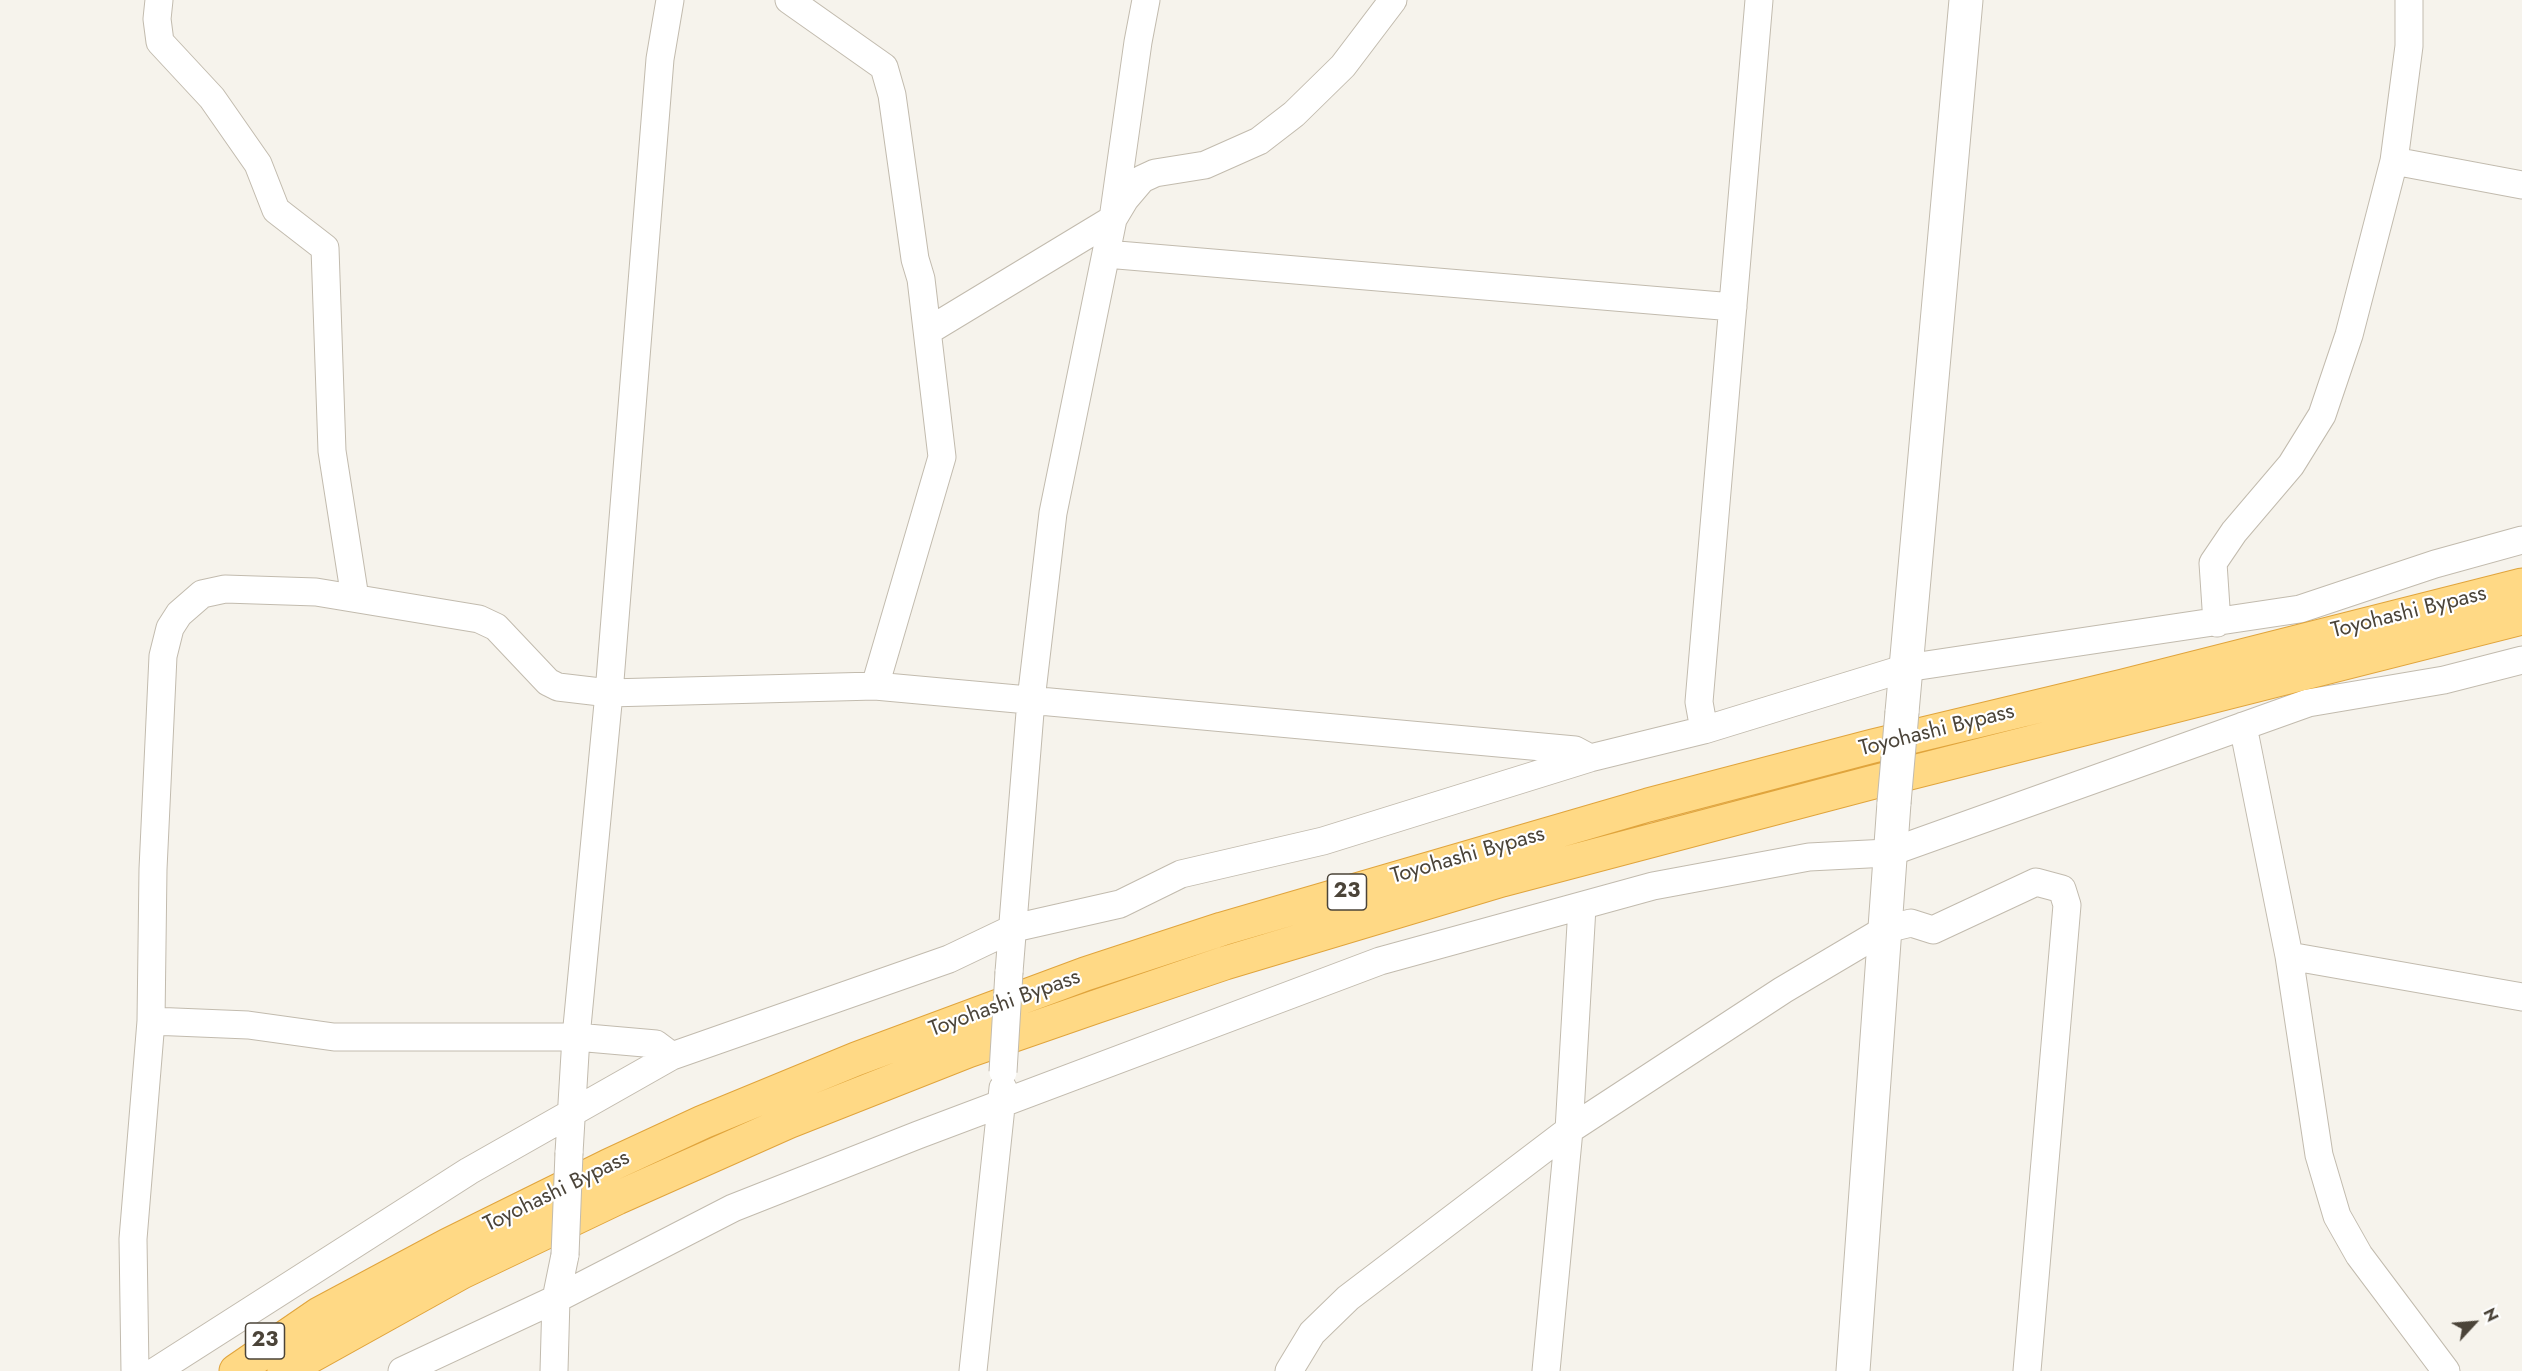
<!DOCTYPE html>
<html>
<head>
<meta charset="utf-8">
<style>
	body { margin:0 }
	#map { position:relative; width:2522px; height:1371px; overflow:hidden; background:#f6f3ec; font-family:Jost,sans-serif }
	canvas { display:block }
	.north { position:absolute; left:2444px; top:1293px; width:60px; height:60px; -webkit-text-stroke:4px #fff; paint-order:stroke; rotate:64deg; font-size:16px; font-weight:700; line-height:24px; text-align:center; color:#4b4439 }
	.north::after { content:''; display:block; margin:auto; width:21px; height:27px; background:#4b4439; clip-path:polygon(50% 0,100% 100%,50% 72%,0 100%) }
</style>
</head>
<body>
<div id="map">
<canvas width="2522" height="1371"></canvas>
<div class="north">N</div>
</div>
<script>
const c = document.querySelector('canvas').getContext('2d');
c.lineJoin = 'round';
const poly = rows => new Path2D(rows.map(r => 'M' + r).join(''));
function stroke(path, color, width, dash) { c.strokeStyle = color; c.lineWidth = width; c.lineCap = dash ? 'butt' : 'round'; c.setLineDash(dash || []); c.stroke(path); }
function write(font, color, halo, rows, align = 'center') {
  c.font = font + ' Jost,sans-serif'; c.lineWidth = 4.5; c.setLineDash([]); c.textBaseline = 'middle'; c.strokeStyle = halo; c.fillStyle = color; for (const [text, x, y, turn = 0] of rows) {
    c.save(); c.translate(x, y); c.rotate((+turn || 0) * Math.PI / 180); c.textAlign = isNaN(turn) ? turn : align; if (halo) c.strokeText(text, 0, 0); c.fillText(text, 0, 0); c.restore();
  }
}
const minor = poly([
	[159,0,157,19,160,42,212,98,258,164,276,210,325,248,332,451,355,598],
	[789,0,884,67,892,95,915,259,921,279,942,457,875,686],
	[2394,161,2522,185],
	[1106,254,1733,307],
	[928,331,1113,219,1125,199,1142,179,1155,173,1205,165,1259,141,1294,114,1343,66,1393,0],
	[2217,623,2213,563,2234,532,2291,465,2322,415,2349,335,2394,161,2409,46,2409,0],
	[2243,726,2289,956,2319,1155,2337,1216,2359,1255,2446,1371],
	[1704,730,1699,702,1759,0],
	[2289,956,2522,997],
	[1009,972,1031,700,1053,513,1113,219,1138,42,1146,0],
	[151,1021,248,1025,334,1037,576,1037,656,1044,672,1056],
	[569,1153,576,1037,609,693,660,59,670,0],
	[135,1371,133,1239,151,1021,153,869,163,656,170,628,179,614,202,594,225,589,316,592,479,619,496,627,548,682,558,687,609,693,875,686,1575,750,1590,758],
	[156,1371,469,1171,672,1056,949,959,1014,928,1120,904,1181,874,1323,841,1590,758,1704,730,1906,668,2300,609,2435,564,2522,540],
	[402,1371,556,1299,733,1208,918,1135,1380,961,1653,886,1809,857,1888,853,2308,703,2444,680,2522,660],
	[554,1371,556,1299,565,1255],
	[973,1371,1003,1088],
	[1289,1371,1312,1333,1348,1298,1569,1130,1783,990,1886,929,1911,923,1933,930,2036,882,2062,889,2067,905,2027,1371],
	[1546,1371,1569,1130,1582,907]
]);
const tertiary = poly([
	[1902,712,1966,0],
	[1853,1371,1894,803]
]);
const trunk = poly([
	[236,1371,319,1314,448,1245,608,1166,703,1122,856,1059,1085,974,1222,929,1648,805,1873,746,2123,686,2522,585],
	[284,1371,462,1272,617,1198,788,1122,968,1051,1095,1007,1225,963,1502,880,1870,783,2522,618]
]);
stroke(minor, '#c2bbae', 29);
stroke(tertiary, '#c2bbae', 35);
stroke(trunk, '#e0a43c', 35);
stroke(minor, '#fff', 27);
stroke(tertiary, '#fff', 33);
stroke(trunk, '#ffd985', 33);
const minorBridge = poly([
	[1003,1072,1009,972],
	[565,1255,569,1153]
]);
const tertiaryBridge = poly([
	[1894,803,1902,712]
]);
stroke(minorBridge, '#c2bbae', 29, []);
stroke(tertiaryBridge, '#c2bbae', 35, []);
stroke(minorBridge, '#fff', 27);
stroke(tertiaryBridge, '#fff', 33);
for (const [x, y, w] of [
	[1347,892,39],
	[265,1341,39]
]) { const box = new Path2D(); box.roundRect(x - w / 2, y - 18, w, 36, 4.5); c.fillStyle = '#fff'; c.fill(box); stroke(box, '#4b4439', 1.5); }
write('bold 21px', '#4b4439', null, [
	["23",1347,892],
	["23",265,1341]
]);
write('22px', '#4b4439', '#fff', [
	["Toyohashi Bypass",2409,613,-14],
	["Toyohashi Bypass",1937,731,-14],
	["Toyohashi Bypass",1468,856,-16],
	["Toyohashi Bypass",1005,1004,-20],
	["Toyohashi Bypass",557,1192,-26]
]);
</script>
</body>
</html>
